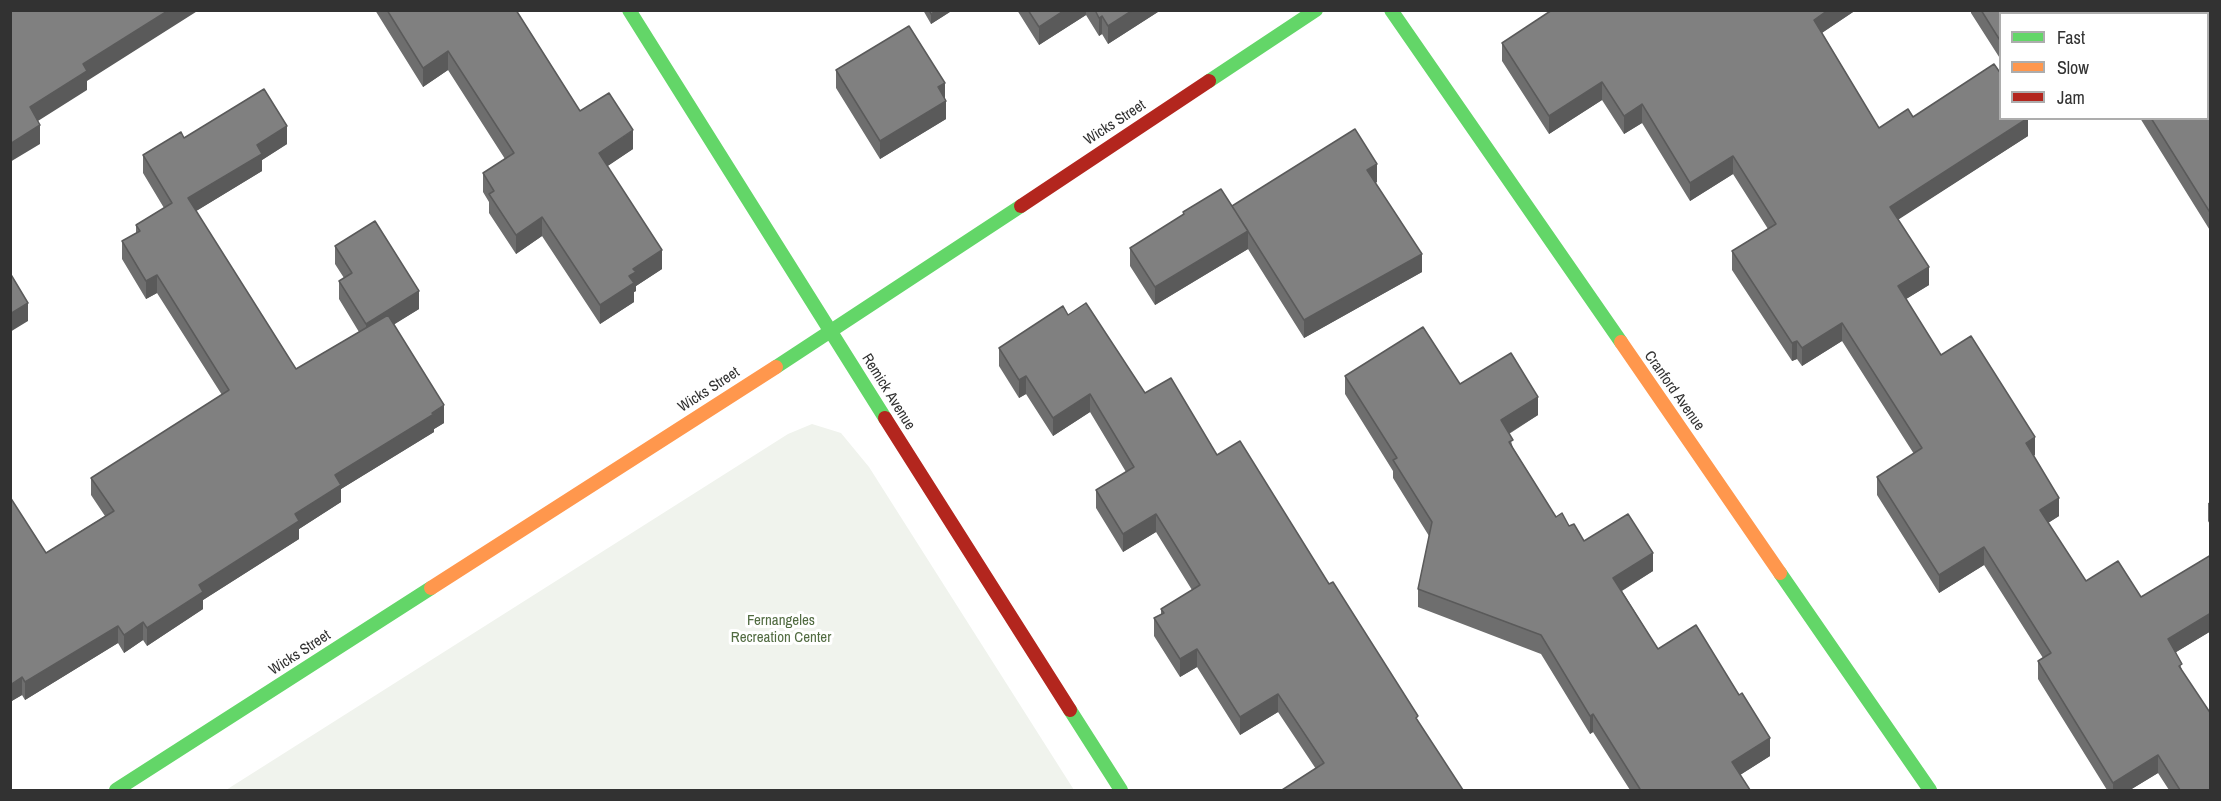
<!DOCTYPE html>
<html>
<head>
<meta charset="utf-8">
<style>
	body { margin:0 }
	#map { position:relative; width:2221px; height:801px; overflow:hidden; background:#fff; font-family:"Archivo Narrow",sans-serif }
	canvas { display:block }
	.frame { position:absolute; inset:0; border:12px solid #323232; pointer-events:none }
	.legend { position:absolute; left:1999px; top:12px; width:210px; height:108px; box-sizing:border-box; background:#fff; border:2px solid #adadad; margin:0; padding:8px 10px; list-style:none; font-size:18px; color:#323232 }
	.legend li { display:flex; align-items:center; gap:12px; height:30px }
	.legend b { width:30px; border:2px solid #adadad }
</style>
</head>
<body>
<div id="map">
<canvas width="2221" height="801"></canvas>
<div class="frame"></div>
<ul class="legend">
<li><b style="height:8px;background:#63d668"></b>Fast</li>
<li><b style="height:8px;background:#ff974d"></b>Slow</li>
<li><b style="height:8px;background:#b3261e"></b>Jam</li>
</ul>
</div>
<script>
const c = document.querySelector('canvas').getContext('2d');
c.lineJoin = 'round';
function fill(path, color) { c.fillStyle = color; c.fill(path, 'evenodd'); }
const poly = rows => new Path2D(rows.map(r => 'M' + r).join(''));
function stroke(path, color, width, dash) { c.strokeStyle = color; c.lineWidth = width; c.lineCap = dash ? 'butt' : 'round'; c.setLineDash(dash || []); c.stroke(path); }
function write(font, color, halo, rows, align = 'center') {
  c.font = font + ' "Archivo Narrow",sans-serif'; c.lineWidth = 6; c.setLineDash([]); c.textBaseline = 'middle'; c.strokeStyle = halo; c.fillStyle = color; for (const [text, x, y, turn = 0] of rows) {
    c.save(); c.translate(x, y); c.rotate((+turn || 0) * Math.PI / 180); c.textAlign = isNaN(turn) ? turn : align; if (halo) c.strokeText(text, 0, 0); c.fillText(text, 0, 0); c.restore();
  }
}
fill(poly([
	[812,424,841,433,869,467,1074,790,226,790,788,434]
]), '#f0f3ed');
stroke(poly([
	[629,10,885,418],
	[1391,10,1621,342],
	[1209,81,1316,10],
	[776,367,1021,206],
	[1780,573,1930,790],
	[1070,710,1121,790],
	[116,790,431,588]
]), '#63d668', 14);
stroke(poly([
	[1621,342,1780,573],
	[431,588,776,367]
]), '#ff974d', 14);
stroke(poly([
	[1021,206,1209,81],
	[885,418,1070,710]
]), '#b3261e', 14);
fill(poly([
	[375,10,516,10,580,111,633,149,607,166,662,269,636,286,636,291,634,292,634,302,600,324,542,236,516,254,489,213,489,202,483,192,483,173,505,159,448,70,423,87],
	[923,10,953,10,931,24],
	[1017,10,1161,10,1108,44,1102,34,1099,36,1086,15,1039,45],
	[1856,10,1822,33,1879,128,1913,117,2028,136,1898,219,1929,285,1906,299,1941,355,2035,455,2033,456,2059,516,2048,523,2086,581,2141,597,2211,555,2211,631,2176,652,2182,670,2211,790,2169,790,2158,773,2130,790,2107,790,2038,679,2038,661,2043,658,1984,565,1939,593,1877,495,1877,477,1914,454,1842,341,1802,366,1797,359,1792,361,1732,270,1732,251,1768,229,1733,174,1690,201,1642,123,1624,134,1602,100,1549,134,1502,61,1502,43],
	[1971,10,2211,10,2211,232,2140,118,2208,118,2208,14,2001,14,2001,60,1971,13],
	[836,70,945,98,946,119,880,159,836,88],
	[184,138,287,144,262,160,262,171,196,211,296,369,359,332,339,299,339,281,344,278,335,264,335,246,419,309,394,324,444,423,434,429,434,432,341,489,341,502,299,529,299,539,203,600,203,609,147,646,143,640,124,653,118,643,25,700,22,695,10,702,46,553,105,516,91,495,91,478,222,395,157,293,146,299,122,259,122,241,136,233,136,225,164,208,143,173,143,155],
	[1377,182,1375,183,1422,272,1304,338,1248,249,1155,305,1130,266,1130,248,1183,215,1183,212,1232,206],
	[2211,244,2211,264,2210,263,2210,245],
	[1068,315,1145,393,1217,455,1329,584,1418,716,1316,769,1278,712,1240,735,1197,667,1180,677,1154,636,1154,618,1161,614,1161,609,1192,590,1156,532,1123,552,1096,508,1096,490,1126,472,1090,412,1053,436,1026,394,1019,398,999,366,999,348],
	[1345,376,1460,384,1538,415,1509,434,1513,448,1556,517,1569,526,1584,541,1653,571,1622,591,1658,649,1770,756,1740,775,1750,790,1630,790,1593,732,1590,734,1541,654,1418,607,1418,589,1429,536,1393,478,1393,471,1345,394],
	[2211,502,2211,526,2208,521,2208,503]
]), '#6e6e6e');
fill(poly([
	[169,10,199,10,87,81,87,90,30,126,30,107,83,64],
	[937,10,953,10,931,24,931,14],
	[1065,10,1086,10,1086,15,1039,45,1039,27],
	[1133,10,1161,10,1108,44,1108,26],
	[1828,10,1856,10,1814,38,1814,20],
	[1102,16,1102,34,1099,36,1099,18],
	[448,51,448,70,423,87,423,68],
	[1602,82,1602,100,1549,134,1549,116],
	[945,83,945,101,938,87],
	[946,101,946,119,880,159,880,141],
	[1642,104,1642,123,1624,134,1624,116],
	[2028,118,2028,136,1890,225,1890,207],
	[40,125,40,144,10,162,10,144],
	[287,126,287,144,262,160,262,171,188,216,188,198,257,145],
	[633,130,633,149,599,172,599,153],
	[1733,156,1733,174,1690,201,1690,183],
	[1377,164,1377,182,1367,189,1367,170],
	[542,217,542,236,516,254,516,235],
	[1248,231,1248,249,1155,305,1155,287],
	[662,250,662,269,636,286,636,291,634,292,634,302,600,324,600,305,633,269],
	[1422,254,1422,272,1304,338,1304,320],
	[1929,267,1929,285,1898,304,1898,286],
	[157,275,157,293,146,299,146,281],
	[419,291,419,309,366,342,366,324],
	[28,303,28,321,10,332,10,314],
	[1842,323,1842,341,1802,366,1802,348],
	[1797,341,1797,359,1792,361,1792,343],
	[1026,376,1026,394,1019,398,1019,380],
	[1090,394,1090,412,1053,436,1053,418],
	[1538,397,1538,415,1501,438,1501,420],
	[444,405,444,423,434,429,434,432,341,489,341,502,299,529,299,539,203,600,203,609,147,646,147,628,199,585,335,475],
	[2035,437,2035,455,2026,461,2026,443],
	[2059,498,2059,516,2040,528,2040,510],
	[1156,514,1156,532,1123,552,1123,534],
	[1984,547,1984,565,1939,593,1939,575],
	[1653,553,1653,571,1613,596,1613,578],
	[2211,613,2211,631,2168,657,2168,639],
	[143,622,143,640,124,653,124,635],
	[118,626,118,643,25,700,25,682],
	[1197,649,1197,667,1180,677,1180,659],
	[22,677,22,695,10,702,10,685],
	[1278,694,1278,712,1240,735,1240,717],
	[1593,714,1593,732,1590,734,1590,716],
	[1770,738,1770,756,1732,780,1732,762],
	[2158,755,2158,773,2130,790,2113,790,2113,783]
]), '#5a5a5a');
const building = poly([
	[10,10,169,10,83,64,87,71,30,107,40,125,10,144,10,10],
	[387,10,516,10,580,111,609,93,633,130,599,153,662,250,633,269,636,272,629,276,634,283,600,305,542,217,516,235,489,194,494,191,483,173,514,153,448,51,423,68,387,10],
	[929,10,937,10,931,14,929,10],
	[1028,10,1065,10,1039,27,1028,10],
	[1095,10,1133,10,1108,26,1102,16,1099,18,1095,10],
	[1552,10,1828,10,1814,20,1879,128,1908,109,1913,117,1994,64,2001,74,2001,118,2028,118,1890,207,1929,267,1898,286,1941,355,1971,336,2035,437,2026,443,2059,498,2040,510,2086,581,2118,561,2141,597,2211,555,2211,613,2168,639,2182,664,2179,666,2211,714,2211,790,2180,790,2158,755,2113,783,2038,661,2051,653,1984,547,1939,575,1877,477,1922,448,1842,323,1802,348,1797,341,1792,343,1732,251,1776,224,1733,156,1690,183,1642,104,1624,116,1602,82,1549,116,1502,43,1552,10],
	[1981,10,2211,10,2211,214,2151,118,2208,118,2208,14,2001,14,2001,42,1981,10],
	[909,26,945,83,938,87,946,101,880,141,836,70,909,26],
	[264,89,287,126,257,145,262,154,188,198,296,369,388,315,444,405,432,413,434,414,335,475,341,485,295,514,299,521,199,585,203,592,147,628,143,622,124,635,118,626,25,682,22,677,10,685,10,497,46,553,114,511,91,478,229,390,157,275,146,281,122,241,140,231,136,225,172,203,143,155,181,132,184,138,264,89],
	[1355,129,1377,164,1367,170,1422,254,1304,320,1232,206,1355,129],
	[1221,189,1248,231,1155,287,1130,248,1184,214,1183,212,1221,189],
	[375,221,419,291,366,324,339,281,352,273,335,246,375,221],
	[10,273,28,303,10,314,10,273],
	[1086,303,1145,393,1171,378,1217,455,1240,441,1329,584,1333,582,1418,716,1416,718,1463,790,1282,790,1324,763,1278,694,1240,717,1197,649,1180,659,1154,618,1164,613,1161,609,1200,585,1156,514,1123,534,1096,490,1134,467,1090,394,1053,418,1026,376,1019,380,999,348,1063,306,1068,315,1086,303],
	[1423,327,1460,384,1511,353,1538,397,1501,420,1513,440,1509,442,1556,517,1562,513,1569,526,1574,524,1584,541,1628,514,1653,553,1613,578,1658,649,1696,625,1739,695,1742,693,1770,738,1732,762,1750,790,1638,790,1640,789,1593,714,1590,716,1541,635,1418,589,1432,522,1393,460,1397,458,1345,376,1423,327]
]);
fill(building, '#808080');
stroke(building, '#5a5a5a', 1.5);
write('15px', '#323232', '#fff', [
	["Wicks Street",1115,123,-33],
	["Wicks Street",709,390,-33],
	["Cranford Avenue",1674,391,55],
	["Remick Avenue",888,392,58],
	["Wicks Street",300,653,-33]
]);
write('15px', '#516b41', '#fff', [
	["Fernangeles",781,621],
	["Recreation Center",781,638]
]);
</script>
</body>
</html>
